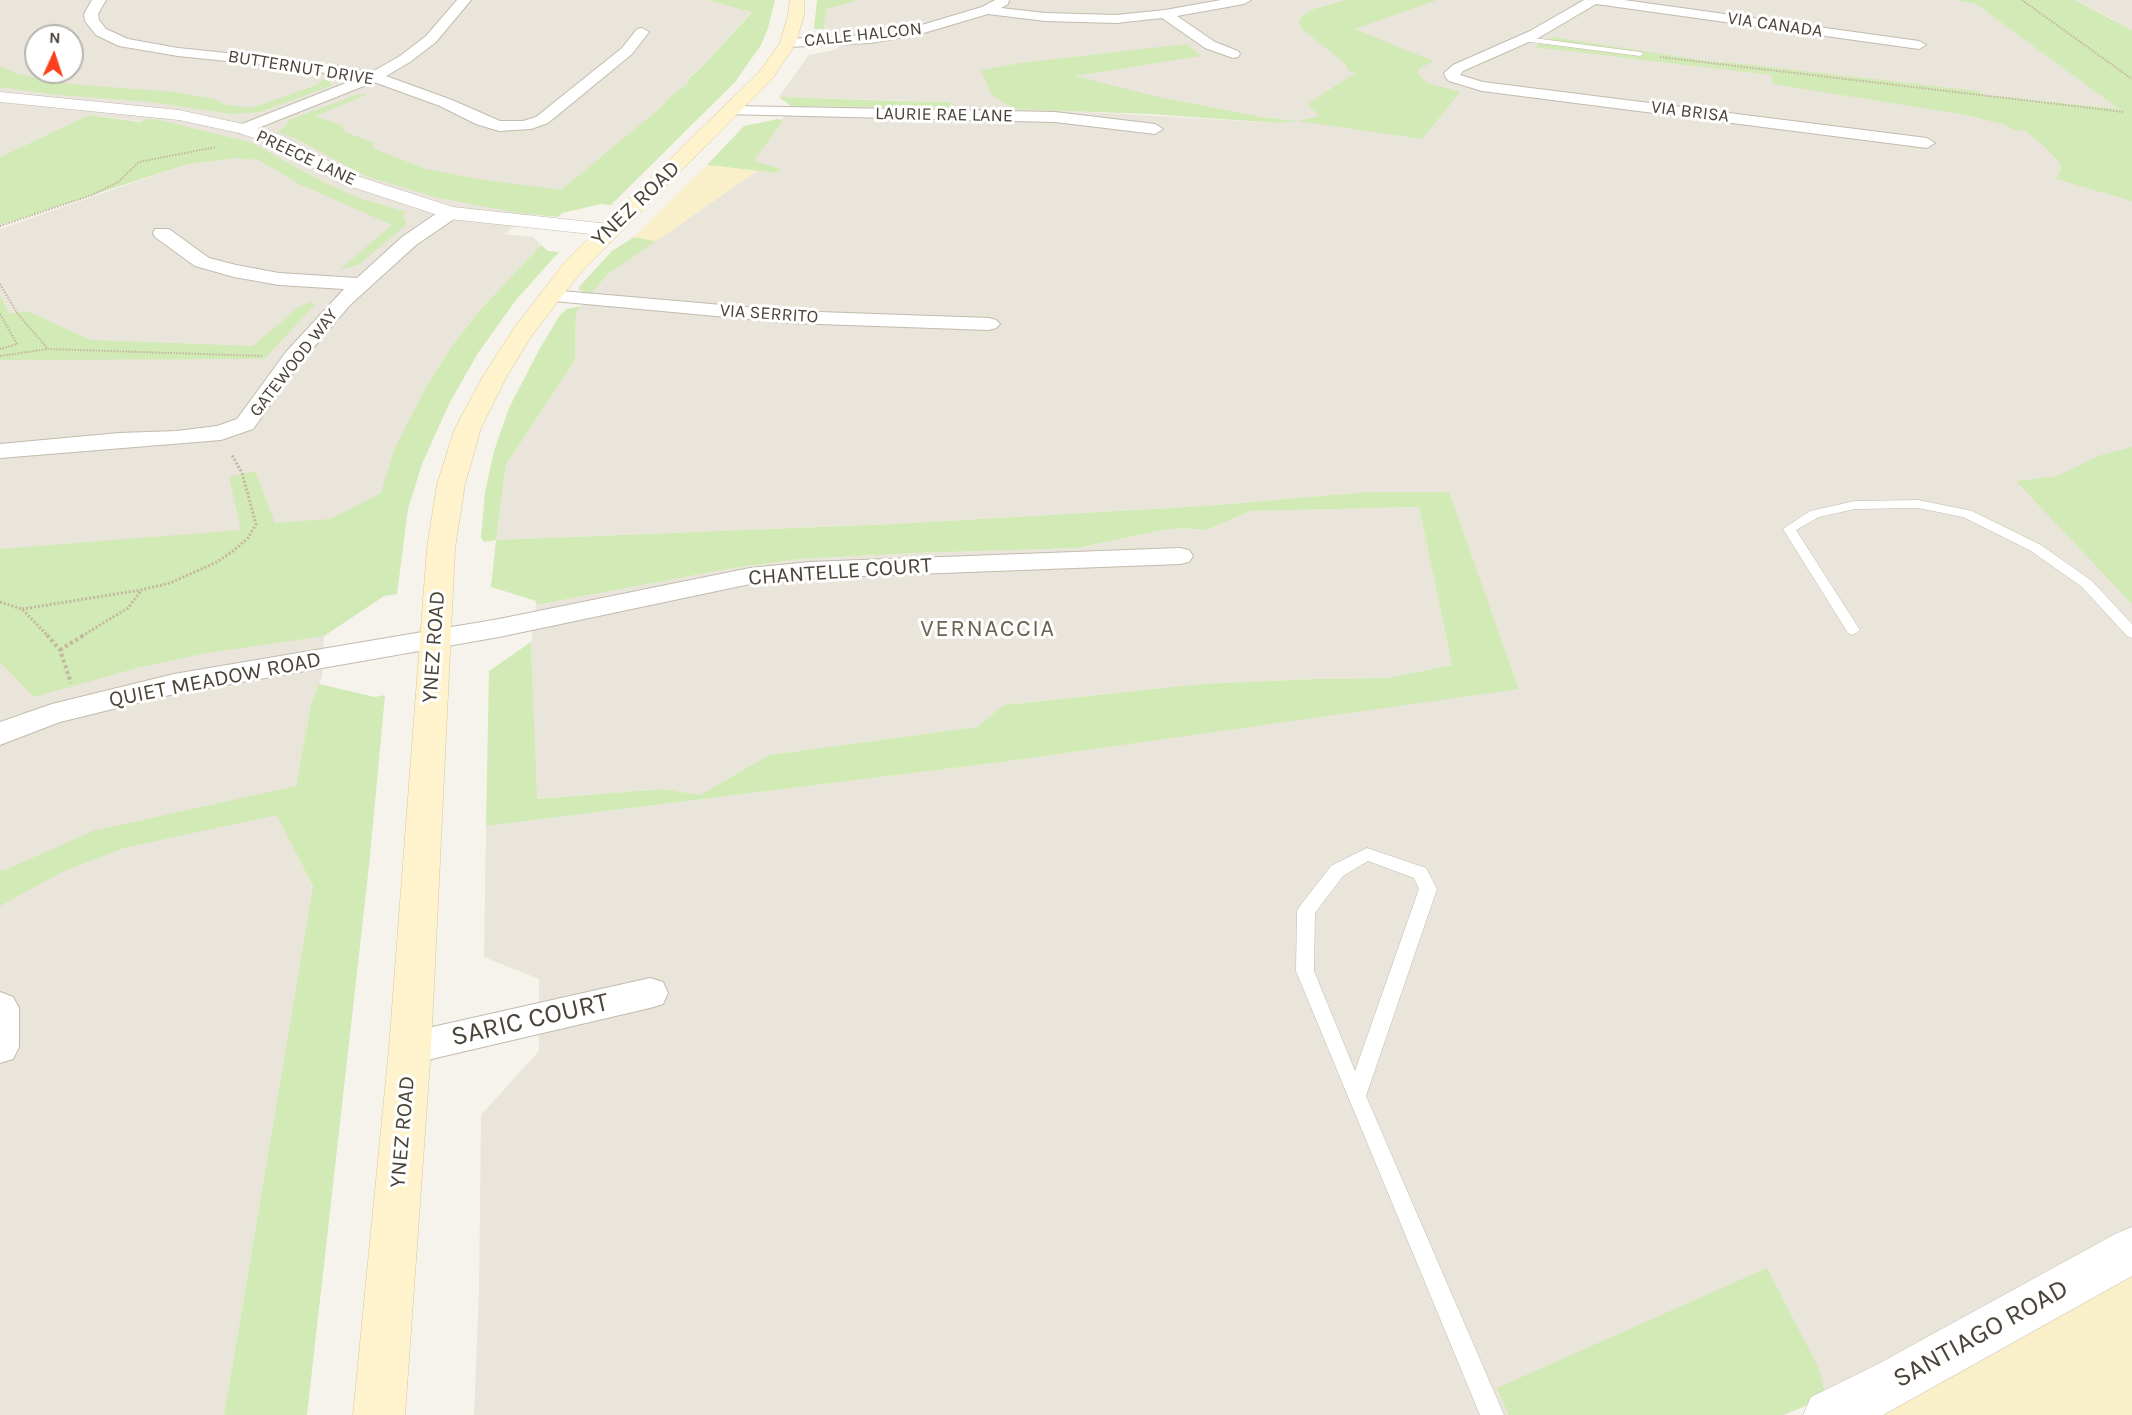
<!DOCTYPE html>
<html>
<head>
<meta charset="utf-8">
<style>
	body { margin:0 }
	#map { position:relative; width:2132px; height:1415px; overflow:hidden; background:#f6f3ec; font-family:Karla,sans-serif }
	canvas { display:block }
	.north { position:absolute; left:24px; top:24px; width:60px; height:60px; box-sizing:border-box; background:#fff; border:2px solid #b7b4b0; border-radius:50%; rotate:3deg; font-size:16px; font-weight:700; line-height:24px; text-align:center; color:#4b4439 }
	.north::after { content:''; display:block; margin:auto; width:21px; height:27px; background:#fc3f1d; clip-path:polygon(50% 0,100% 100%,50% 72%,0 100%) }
</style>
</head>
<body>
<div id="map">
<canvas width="2132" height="1415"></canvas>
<div class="north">N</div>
</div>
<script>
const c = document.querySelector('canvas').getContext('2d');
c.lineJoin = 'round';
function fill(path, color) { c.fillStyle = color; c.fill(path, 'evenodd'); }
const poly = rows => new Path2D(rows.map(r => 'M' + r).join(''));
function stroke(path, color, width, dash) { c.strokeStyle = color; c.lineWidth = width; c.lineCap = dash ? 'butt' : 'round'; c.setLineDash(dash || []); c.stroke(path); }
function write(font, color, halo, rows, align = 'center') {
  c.font = font + ' Karla,sans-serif'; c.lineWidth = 6; c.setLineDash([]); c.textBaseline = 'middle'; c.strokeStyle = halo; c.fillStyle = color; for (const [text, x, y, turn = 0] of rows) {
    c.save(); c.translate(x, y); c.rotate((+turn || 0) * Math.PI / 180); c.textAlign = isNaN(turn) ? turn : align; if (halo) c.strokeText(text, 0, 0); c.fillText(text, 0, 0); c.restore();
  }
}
fill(poly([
	[0,0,707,0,752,11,703,66,687,79,689,82,665,101,666,104,542,206,504,234,533,237,541,245,481,309,451,347,425,389,384,596,324,636,322,677,311,704,296,786,277,814,313,888,224,1415,0,1415,0,354,10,314,0,295,0,229,187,164,231,158,140,121,89,115,0,157],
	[36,36,72,36,72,72,36,72],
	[826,0,1955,0,1976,4,2132,118,2132,1230,1832,1395,1783,1415,474,1415,479,1291,481,1115,539,1051,539,979,484,957,486,826,1002,762,1519,688,1448,492,1367,492,1205,506,893,524,496,540,506,465,575,360,576,312,607,275,757,171,777,173,753,162,791,106,949,108,951,102,779,97,809,55,838,49,842,34,824,29],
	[1054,110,1262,117,1295,121,1278,123],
	[2075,0,2132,0,2132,30,2109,17],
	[1419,507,1452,665,1387,678,1315,679,1201,684,1004,705,977,727,769,755,700,795,662,789,536,799,531,642,536,605,733,568,800,559,915,553,1078,548,1153,532,1178,528,1207,530,1250,511]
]), '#eae5da');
fill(poly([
	[707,0,775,0,768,28,761,45,735,82,611,205,601,204,562,213,558,217,518,213,438,198,365,176,303,142,277,131,284,128,289,120,356,95,368,94,316,116,343,126,343,131,374,143,372,148,426,169,478,179,561,190,665,104,665,101,689,82,687,80,703,66,752,12],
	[817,0,859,0,826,9,824,29,814,29],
	[1346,0,1437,0,1355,29,1433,61,1418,70,1419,76,1430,84,1460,92,1422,139,1298,121,1278,123,1149,114,1014,109,992,95,981,70,1021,63,1186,44,1201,56,1075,76,1163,98,1262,117,1298,121,1320,116,1309,106,1309,103,1355,73,1348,70,1346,64,1302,29,1299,22,1301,17,1311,10],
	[1955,0,2075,0,2132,30,2132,201,2056,179,2060,172,2061,164,2044,146,2024,130,2016,131,2006,125,1966,115,1773,84,1771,75,1534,47,1553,37,1720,63,1726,62,1978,91,1983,95,2119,109,1976,4],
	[0,66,18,74,71,84,173,92,216,99,223,104,251,108,317,85,324,78,330,80,331,86,260,112,232,114,150,102,48,94,0,87],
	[779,97,900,101,951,102,949,108,791,106],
	[89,115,141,122,147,119,159,120,250,142,327,184,362,199,407,212,402,215,407,224,358,265,340,269,392,225,299,184,259,160,237,158,188,164,0,225,0,157],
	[778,119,783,120,754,161,781,169,776,173,707,165,744,126],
	[634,237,656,241,607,275,591,294,581,291,578,288,612,251],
	[541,245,548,251,559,252,516,300,478,353,449,404,422,464,408,509,397,594,384,596,324,636,207,653,137,668,34,697,0,662,0,549,241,530,229,477,255,471,275,523,330,519,381,493,394,450,425,389,451,347,481,309],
	[0,295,10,314,27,311,91,340,253,346,300,306,311,302,315,305,264,359,0,360],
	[581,306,576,312,575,360,506,465,496,540,893,524,1205,506,1367,492,1449,492,1519,689,1002,762,486,826,489,671,531,642,537,799,663,789,700,795,769,755,977,727,1004,705,1201,684,1315,679,1387,678,1452,665,1419,507,1250,511,1207,530,1178,528,1153,532,1078,548,915,553,800,559,733,568,536,605,536,601,491,587,496,540,484,542,481,537,485,492,494,451,509,408,539,350,560,315,567,309],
	[2132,447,2132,604,2016,481,2058,476,2098,456],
	[319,684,375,697,385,695,369,866,307,1415,224,1415,313,887,277,815,124,848,62,872,0,906,0,869,3,871,93,831,296,786,311,704],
	[1767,1268,1819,1369,1824,1388,1822,1399,1783,1415,1509,1415,1497,1388]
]), '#d2eab5');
fill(poly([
	[707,165,757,171,656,241,634,237],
	[2132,1273,2132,1415,1877,1415]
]), '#f9efc9');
const service = poly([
	[1526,37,1640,52,1644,54,1640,56,1523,41,1526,37],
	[1918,500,1972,511,2041,545,2092,581,2132,624,2132,638,2127,636,2082,587,2031,551,1963,517,1918,508,1855,509,1819,517,1796,530,1860,630,1853,635,1848,633,1783,529,1810,511,1855,501,1918,500],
	[1367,848,1426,868,1437,889,1366,1096,1504,1415,1480,1415,1296,971,1297,911,1300,906,1331,866,1367,848],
	[1368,861,1414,878,1419,889,1355,1071,1314,971,1315,913,1343,876,1368,861]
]);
const minor = poly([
	[92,0,106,0,98,14,99,20,106,29,128,39,178,48,304,61,372,72,400,56,426,36,457,0,471,0,436,42,410,62,386,76,452,100,500,121,523,121,536,117,622,48,637,29,642,28,649,32,632,54,548,123,531,129,499,131,476,124,440,106,374,82,243,134,237,132,235,129,237,126,356,79,304,69,178,56,119,46,96,35,85,21,84,14,92,0],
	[995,0,1009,0,1008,4,1001,8,1045,13,1116,15,1165,10,1221,0,1251,0,1244,4,1177,16,1215,42,1238,51,1240,54,1238,57,1233,58,1205,48,1162,18,1116,23,1045,21,988,14,917,35,870,43,788,47,781,43,788,39,870,35,915,27,982,7,995,0],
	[1584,0,1624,0,1919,41,1926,45,1919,49,1596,4,1540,37,1463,71,1460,75,1483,82,1927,138,1935,143,1927,148,1482,91,1449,81,1446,78,1444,73,1453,65,1530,31,1584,0],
	[732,106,1055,112,1155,124,1163,129,1155,134,1055,122,726,114,724,111,726,108,732,106],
	[450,207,457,209,459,213,457,217,416,245,350,305,302,361,253,429,221,440,0,458,0,444,119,433,177,431,217,426,237,419,286,352,344,289,279,285,234,277,195,266,155,237,153,233,155,229,169,229,209,258,236,265,279,273,357,278,402,237,443,209,450,207],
	[550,290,791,311,989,318,996,320,1000,324,996,328,989,330,791,323,543,300,540,296,543,292,550,290],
	[1180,548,1189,550,1193,556,1189,562,1180,564,810,578,750,584,499,637,174,694,60,722,0,745,0,722,52,704,174,674,499,619,750,568,810,562,1180,548],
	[650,978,663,982,668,993,663,1004,650,1008,410,1064,397,1060,391,1048,397,1036,410,1032,650,978],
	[0,992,13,997,19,1008,19,1047,13,1059,0,1063,0,992]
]);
const tertiary = poly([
	[0,92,179,110,243,124,281,135,354,175,453,207,609,224,616,226,619,230,616,234,609,236,450,219,340,183,269,143,239,133,179,120,0,102,0,92],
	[2132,1227,2132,1276,1883,1415,1803,1415,1811,1397,1878,1364,2115,1234,2132,1227]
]);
const secondary = poly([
	[790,0,804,0,804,15,796,43,772,79,581,272,532,335,506,378,481,428,465,484,455,548,431,1048,405,1415,353,1415,389,1048,427,548,437,484,455,428,482,378,514,328,565,262,760,71,780,43,788,15,790,0]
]);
stroke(service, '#c2bbae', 1);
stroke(minor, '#c2bbae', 2);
stroke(tertiary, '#c2bbae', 1);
stroke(secondary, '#d6c79b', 1);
stroke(poly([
	[2022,0,2132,79],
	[1660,57,2124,112],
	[0,226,92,195,118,182,139,162,216,147],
	[0,284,17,313,48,349],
	[0,314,17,344,0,349],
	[0,356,48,349,263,356]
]), '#c4b79f', 2, [1.5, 1.5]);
stroke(poly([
	[0,602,22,609,48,636],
	[22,609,141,590,170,583,217,562,233,551,248,538,256,524,242,473,232,455],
	[82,636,128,608,141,591]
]), '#c4b79f', 3, [2, 2]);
stroke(poly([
	[47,635,60,650,71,683],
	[60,650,84,635]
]), '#c4b79f', 4, [3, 3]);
fill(service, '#fff');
fill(minor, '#fff');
fill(tertiary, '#fff');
fill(secondary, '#fff3cd');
write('18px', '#4b4439', '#fff', [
	["VIA CANADA",1775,25,8],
	["CALLE HALCON",863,35,-6],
	["BUTTERNUT DRIVE",301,68,9],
	["VIA BRISA",1690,112,7],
	["LAURIE RAE LANE",944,115,1],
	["PREECE LANE",306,158,25],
	["VIA SERRITO",769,314,4],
	["GATEWOOD WAY",294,363,-52]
]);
write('22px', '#4b4439', '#fff', [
	["YNEZ ROAD",636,204,-44],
	["CHANTELLE COURT",840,572,-4],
	["YNEZ ROAD",434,647,-86],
	["QUIET MEADOW ROAD",215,680,-11],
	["YNEZ ROAD",403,1132,-85]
]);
c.letterSpacing = '1.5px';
write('24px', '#6e6250', '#fff', [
	["VERNACCIA",988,629]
]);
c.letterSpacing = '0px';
write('27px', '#4b4439', '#fff', [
	["SARIC COURT",530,1020,-13],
	["SANTIAGO ROAD",1981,1334,-29]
]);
</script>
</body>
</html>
